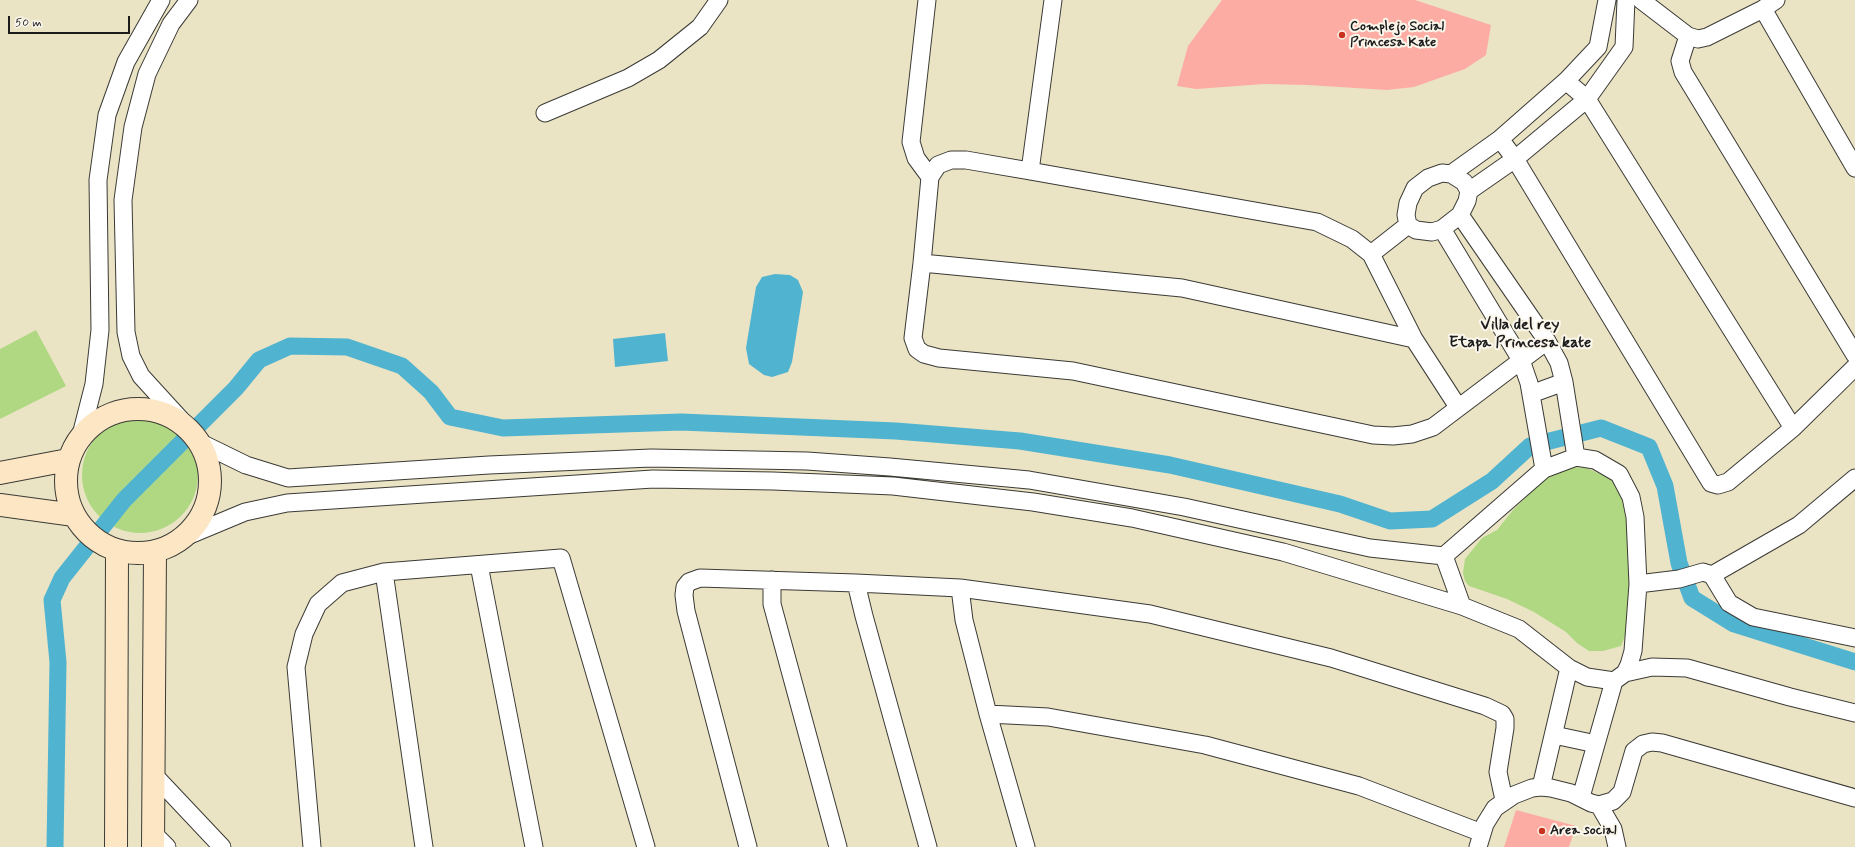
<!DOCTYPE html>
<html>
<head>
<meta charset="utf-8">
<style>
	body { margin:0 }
	#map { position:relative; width:1855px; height:847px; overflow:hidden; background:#eae4c5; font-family:Mynerve,sans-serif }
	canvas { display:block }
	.scale { position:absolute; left:8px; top:16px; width:122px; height:18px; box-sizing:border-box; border:2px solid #1c1c1c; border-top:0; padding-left:5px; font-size:12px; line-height:14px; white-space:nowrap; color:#1c1c1c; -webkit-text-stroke:3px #fbf7ec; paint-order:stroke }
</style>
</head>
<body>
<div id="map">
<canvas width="1855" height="847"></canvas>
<div class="scale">50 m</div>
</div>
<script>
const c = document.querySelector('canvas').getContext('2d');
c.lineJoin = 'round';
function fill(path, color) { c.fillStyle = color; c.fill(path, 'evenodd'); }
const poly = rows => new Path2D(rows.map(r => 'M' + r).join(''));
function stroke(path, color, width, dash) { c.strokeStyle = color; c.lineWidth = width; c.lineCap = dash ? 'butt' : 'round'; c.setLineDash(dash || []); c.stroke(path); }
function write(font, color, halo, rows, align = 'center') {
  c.font = font + ' Mynerve,sans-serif'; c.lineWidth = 4; c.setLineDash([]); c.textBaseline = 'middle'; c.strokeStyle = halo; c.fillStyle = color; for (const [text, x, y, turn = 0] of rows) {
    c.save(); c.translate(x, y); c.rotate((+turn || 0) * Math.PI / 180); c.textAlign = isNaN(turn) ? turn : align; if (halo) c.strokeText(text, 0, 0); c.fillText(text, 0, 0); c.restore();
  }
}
fill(poly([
	[36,330,66,386,0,419,0,349],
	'82 475a58 58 0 1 1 116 0a58 58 0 1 1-116 0Z',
	[1574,467,1587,468,1611,479,1618,489,1627,512,1630,608,1627,631,1621,646,1603,651,1589,651,1577,643,1566,632,1534,612,1507,599,1469,586,1465,581,1463,573,1465,559,1482,538,1497,530,1513,510,1544,479,1558,471]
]), '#b0d883');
fill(poly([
	[775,274,790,275,798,280,803,292,792,362,788,372,772,377,764,375,749,364,746,348,756,287,762,277],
	[665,333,668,361,615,367,613,339]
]), '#50b3cf');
stroke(poly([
	[55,847,58,662,52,600,62,578,124,500,236,388,259,360,290,346,347,347,402,366,431,392,450,417,503,428,681,422,896,431,1020,441,1170,465,1340,504,1390,521,1432,519,1492,481,1530,446,1601,428,1649,447,1665,486,1679,563,1692,598,1734,624,1855,662]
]), '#50b3cf', 17);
fill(poly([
	[1222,0,1415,0,1491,25,1486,55,1465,69,1414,87,1387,90,1307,85,1265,84,1196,89,1177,86,1188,46],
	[1516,810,1576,826,1569,847,1504,847]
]), '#fdaca3');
const street = poly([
	[927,0,911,142,916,158,930,177],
	[1641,0,1688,36,1698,39,1707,37,1763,9,1776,0],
	[1763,9,1855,168],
	[1688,36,1680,61,1683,72,1855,355],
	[1566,81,1587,99,1793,428],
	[545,113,628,78,659,60,700,27,719,0],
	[1500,139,1515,159,1711,483,1718,485,1728,482,1793,428,1855,367],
	[1030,171,1053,0],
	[1442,173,1451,174,1464,182,1469,191,1467,201,1460,215,1442,229,1432,232,1416,230,1408,225,1406,215,1408,203,1415,188,1428,178,1442,173],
	[1451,174,1500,139,1566,81,1598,47,1607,0],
	[1469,191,1515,159,1587,99,1624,47,1626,0],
	[1460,215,1547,341,1559,363,1564,382,1576,457],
	[1408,225,1371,254,1414,339,1458,407],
	[1442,229,1521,360,1529,383,1544,469],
	[1371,254,1352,239,1317,222,1030,171,966,160,951,160,938,165,930,177,922,263,913,338,917,349,924,354,939,358,1073,371,1373,435,1393,436,1412,434,1433,427,1547,341],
	[922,263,1182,288,1414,339],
	[1531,394,1564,382],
	[183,422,141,376,131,356,126,332,123,200,133,127,147,74,171,24,189,0],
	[81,435,94,384,100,330,98,180,107,115,126,62,161,0],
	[201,443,246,465,288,478,489,465,651,458,807,461,890,467,1029,480,1184,507,1370,548,1444,556],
	[185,537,245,512,287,503,653,479,773,481,893,486,1033,502,1132,518,1283,552,1462,606,1519,629,1569,668,1587,677,1614,681,1625,673,1629,665,1633,651,1638,584,1635,517,1631,497,1619,474,1595,460,1576,457,1544,469,1444,556],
	[1444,556,1462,606],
	[479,565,534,847],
	[384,572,424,847],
	[1712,575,1799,525,1855,478],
	[772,580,772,604,838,847],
	[856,583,864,616,928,847],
	[1638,584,1679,579,1703,572,1712,575,1729,603,1753,617,1855,638],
	[960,588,964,620,988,714,1026,847],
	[1625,673,1652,667,1687,668,1790,697,1855,713],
	[988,714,1048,717,1205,745,1359,786,1482,833],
	[1554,735,1596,744],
	[155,776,222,847],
	[1541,787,1569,668],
	[1581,797,1614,681],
	[1599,805,1613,801,1622,792,1634,751,1643,744,1652,742,1662,743,1855,798],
	[153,833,167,847],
	[312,847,296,667,304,634,318,604,342,583,384,572,561,558,646,847],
	[748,847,686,611,684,595,685,587,689,582,700,578,856,583,960,588,1019,596,1150,614,1331,658,1485,706,1502,714,1505,719,1505,728,1498,772,1504,800],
	[1478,847,1485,824,1495,808,1514,795,1532,788,1541,787,1551,788,1571,793,1591,803,1599,805,1613,829,1617,847]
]);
const secondary = poly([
	'66 481a72 72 0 1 1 144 0a72 72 0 1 1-144 0Z',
	[0,473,68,460],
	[0,505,74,515],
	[116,847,117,551],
	[153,847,155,552]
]);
stroke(street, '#3b3a35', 19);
stroke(secondary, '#3b3a35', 24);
stroke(street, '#fff', 17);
stroke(secondary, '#fce6c4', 22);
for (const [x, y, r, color] of [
	[1342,35,4,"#c8321e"],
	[1542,831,4,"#c8321e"]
]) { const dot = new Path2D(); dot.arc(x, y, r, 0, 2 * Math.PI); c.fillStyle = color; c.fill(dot); stroke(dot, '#fbf7ec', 1.5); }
write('bold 14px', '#1c1c1c', '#fbf7ec', [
	["Complejo Social",1350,27],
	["Princesa Kate",1350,43],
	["Area social",1550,831]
], 'left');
write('bold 16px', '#1c1c1c', '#fbf7ec', [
	["Villa del rey",1520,326],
	["Etapa Princesa kate",1520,344]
]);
</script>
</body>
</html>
